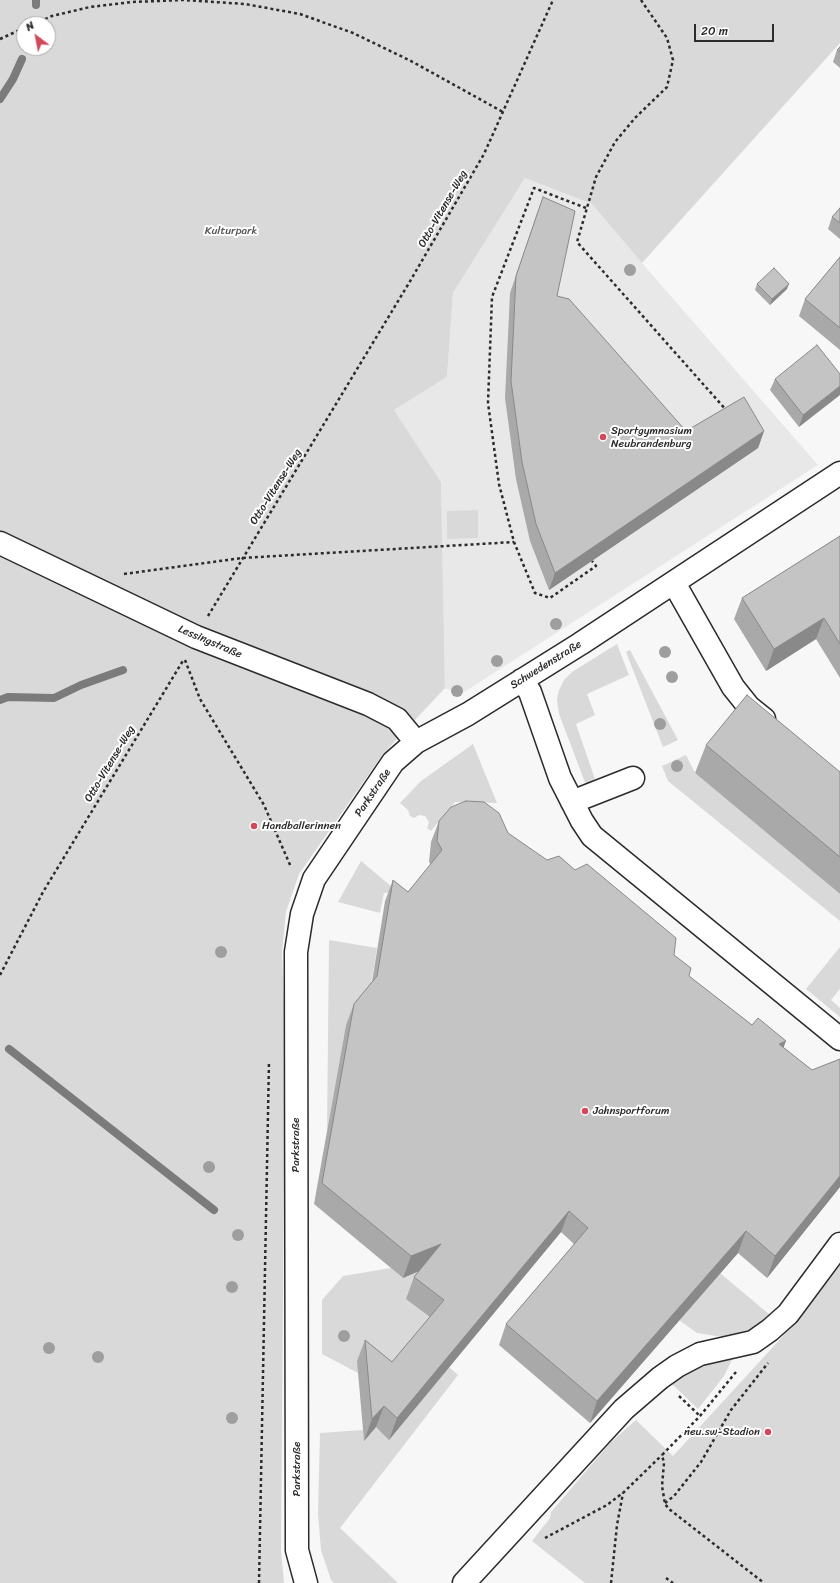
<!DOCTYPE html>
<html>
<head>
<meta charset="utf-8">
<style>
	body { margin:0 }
	#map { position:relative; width:840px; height:1583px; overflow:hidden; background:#f7f7f7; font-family:Sriracha,sans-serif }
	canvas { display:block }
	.north { position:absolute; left:16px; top:16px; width:40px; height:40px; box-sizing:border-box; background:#fff; border:1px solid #aaa; border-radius:50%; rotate:328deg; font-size:11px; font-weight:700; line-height:16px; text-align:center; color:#2b2b2b }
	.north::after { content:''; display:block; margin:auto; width:14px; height:18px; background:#d1495b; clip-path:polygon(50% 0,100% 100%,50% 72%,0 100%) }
	.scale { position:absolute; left:694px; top:24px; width:80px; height:18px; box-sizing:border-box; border:2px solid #2b2b2b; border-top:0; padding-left:5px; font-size:12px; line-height:14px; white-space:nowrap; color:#2b2b2b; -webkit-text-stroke:3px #fff; paint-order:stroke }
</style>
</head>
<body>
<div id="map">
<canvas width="840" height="1583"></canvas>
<div class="north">N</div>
<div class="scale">20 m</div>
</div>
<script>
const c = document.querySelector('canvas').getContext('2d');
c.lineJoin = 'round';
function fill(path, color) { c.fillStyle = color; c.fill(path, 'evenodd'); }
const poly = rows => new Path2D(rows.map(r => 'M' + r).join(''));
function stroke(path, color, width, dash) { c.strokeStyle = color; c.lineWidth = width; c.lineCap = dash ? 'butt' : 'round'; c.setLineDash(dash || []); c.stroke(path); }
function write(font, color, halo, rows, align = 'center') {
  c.font = font + ' Sriracha,sans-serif'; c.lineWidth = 4; c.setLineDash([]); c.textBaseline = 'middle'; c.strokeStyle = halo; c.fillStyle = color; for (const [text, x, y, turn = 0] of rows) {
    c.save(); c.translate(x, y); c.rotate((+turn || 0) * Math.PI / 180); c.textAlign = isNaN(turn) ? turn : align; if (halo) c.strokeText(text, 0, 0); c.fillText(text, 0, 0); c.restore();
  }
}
fill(poly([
	[525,178,592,204,642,263,818,465,461,694,445,688,441,482,394,410,447,377,453,293]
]), '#e8e8e8');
fill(poly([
	[0,0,840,0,840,43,642,263,592,204,525,178,453,293,447,377,394,410,441,482,445,688,383,754,299,874,286,912,282,952,285,1035,281,1551,284,1583,0,1583],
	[24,24,48,24,48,48,24,48],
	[478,510,478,538,447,539,447,511],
	[617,644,629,675,587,694,595,715,576,724,596,782,586,785,559,714,557,699,559,690,564,680,572,672],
	[630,650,678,740,663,747,626,652],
	[473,744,497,803,455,802,431,831,427,828,429,822,425,816,419,815,414,818,410,816,408,810,400,803,421,781],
	[686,755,695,773,840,894,840,921,668,781,662,766],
	[361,861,398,892,384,893,380,913,338,902],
	[329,940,377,948,369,997,346,1025,327,1132],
	[840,947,840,989,831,1000,840,1008,840,1017,806,989],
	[840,1261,840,1583,585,1583,532,1541,550,1518,551,1512,610,1443,636,1420,673,1456,794,1324],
	[433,1265,436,1321,384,1383,358,1373,322,1354,322,1300,343,1276,391,1268,403,1278],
	[720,1273,770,1315,749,1330,723,1337,697,1333,679,1320],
	[733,1358,724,1376,698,1409,671,1383,706,1364],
	[449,1367,458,1375,340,1528,398,1583,334,1583,331,1580,321,1550,318,1514,320,1433,363,1430,364,1440,376,1427,390,1439]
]), '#d9d9d9');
stroke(poly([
	[36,5,36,0],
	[0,99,13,79,22,59],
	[0,700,8,697,54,698,81,685,123,670],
	[9,1049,214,1210]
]), '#7b7b7b', 8);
const minor = poly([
	[0,543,196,637,368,704,397,719,416,742],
	[674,583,733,687,749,707,764,719],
	[522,680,530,692,560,778,582,821,592,836,840,1039],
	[572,802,633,778],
	[306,1583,297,1550,296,952,302,914,314,879,393,762,416,742,468,714,580,644,840,473],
	[464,1583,624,1409,660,1378,677,1366,700,1354,753,1342,770,1330,788,1314,840,1244]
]);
stroke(minor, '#2b2b2b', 25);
stroke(poly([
	[641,0,667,38,673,60,667,87,635,118,615,142,596,177,577,242,727,411],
	[34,24,52,16,90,7,132,2,184,0,245,4,300,14,353,33,411,61,503,112],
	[0,39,24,28],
	[586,208,534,188,492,297,488,403,499,484,514,542,535,593,550,598,596,566,592,561],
	[124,574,242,558,514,542],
	[208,616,409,283,484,154,553,0],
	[185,660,200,699,264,805,291,867],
	[0,975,43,892,184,659],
	[736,1372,700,1416,662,1455,664,1463,662,1486,665,1504,669,1509,764,1583],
	[679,1396,700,1416],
	[665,1503,674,1496,701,1462,731,1410,768,1363],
	[545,1538,607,1505,624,1492,662,1455],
	[666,1578,673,1583],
	[259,1583,269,1061],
	[611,1583,617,1525,623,1493]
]), '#2b2b2b', 2.5, [3, 3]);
stroke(minor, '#fff', 22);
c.fillStyle = '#9e9e9e';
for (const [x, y] of [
	[630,270],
	[556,624],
	[665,652],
	[497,661],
	[672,677],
	[457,691],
	[660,724],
	[677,766],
	[221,952],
	[209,1167],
	[238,1235],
	[232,1287],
	[344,1336],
	[49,1348],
	[98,1357],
	[232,1418]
]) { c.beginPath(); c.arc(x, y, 6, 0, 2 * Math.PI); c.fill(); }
fill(poly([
	[840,47,840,68,833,62,837,50],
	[840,208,840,239,828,229,832,217],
	[537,214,557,296,686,431,764,431,758,448,549,590,530,541,516,479,505,398,510,293],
	[840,257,840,350,799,316,805,299],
	[757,284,787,289,770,305,755,290],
	[840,374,799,427,770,390,775,379],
	[840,536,840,678,816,639,766,671,734,619,742,598],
	[706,745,840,772,840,894,695,773],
	[439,821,508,833,674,955,689,976,752,1025,783,1047,812,1070,840,1059,840,1187,767,1278,738,1253,590,1423,499,1345,506,1324,574,1244,561,1232,389,1440,376,1427,364,1441,357,1361,365,1340,392,1362,430,1317,406,1299,414,1277,419,1271,403,1278,314,1204,346,1025,354,1004,372,982,385,901,393,880,408,892,431,865,429,862,431,842]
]), '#a9a9a9');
fill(poly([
	[789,284,787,289,770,305,772,299],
	[840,386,840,395,799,427,803,415],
	[764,431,758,448,549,590,555,573],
	[824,618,816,639,766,671,774,649],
	[786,1041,778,1062,779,1044],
	[840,1176,840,1187,767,1278,775,1256],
	[569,1211,561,1232,389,1440,397,1418],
	[746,1231,738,1253,590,1423,597,1401],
	[441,1244,433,1265,403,1278,411,1256],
	[384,1406,376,1427,364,1441,372,1419]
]), '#898989');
const building = poly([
	[840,47,840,52,837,50,840,47],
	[543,197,575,211,557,296,569,299,686,431,744,397,764,431,555,573,536,524,522,462,511,381,516,276,543,197],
	[840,208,840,223,832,217,840,208],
	[840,257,840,328,805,299,840,257],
	[774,268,789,284,772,299,757,284,774,268],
	[817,345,840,374,840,386,803,415,775,379,817,345],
	[840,536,840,644,824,618,774,649,742,598,840,536],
	[747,695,840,772,840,857,706,745,747,695],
	[466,801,484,802,499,813,508,833,547,860,559,856,575,870,587,864,676,938,674,955,691,968,689,976,752,1025,758,1018,786,1041,779,1044,812,1070,840,1059,840,1176,775,1256,746,1231,597,1401,506,1324,588,1228,569,1211,397,1418,384,1406,372,1419,365,1340,392,1362,444,1300,414,1277,441,1244,411,1256,322,1183,354,1004,377,976,393,880,408,892,442,850,437,841,439,821,451,807,466,801]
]);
fill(building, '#c4c4c4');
stroke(building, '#898989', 1);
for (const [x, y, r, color] of [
	[603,437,4,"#d1495b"],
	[254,826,4,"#d1495b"],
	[585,1111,4,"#d1495b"],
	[768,1432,4,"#d1495b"]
]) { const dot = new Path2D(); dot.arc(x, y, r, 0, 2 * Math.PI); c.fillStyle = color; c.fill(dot); stroke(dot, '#fff', 1.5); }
write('11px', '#2b2b2b', '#fff', [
	["Otto-Vitense-Weg",443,209,-60],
	["Otto-Vitense-Weg",276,487,-58],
	["Lessingstraße",210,642,23],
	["Schwedenstraße",546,665,-32],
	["Otto-Vitense-Weg",110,764,-59],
	["Parkstraße",373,793,-56],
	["Parkstraße",296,1145,-90],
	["Parkstraße",297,1469,-90]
]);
write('11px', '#565656', '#fff', [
	["Kulturpark",231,231]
]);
write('11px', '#2b2b2b', '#fff', [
	["Sportgymnasium",611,431],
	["Neubrandenburg",611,444],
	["Handballerinnen",262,826],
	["Jahnsportforum",593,1111],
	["neu.sw-Stadion",760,1432,"right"]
], 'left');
</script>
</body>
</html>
